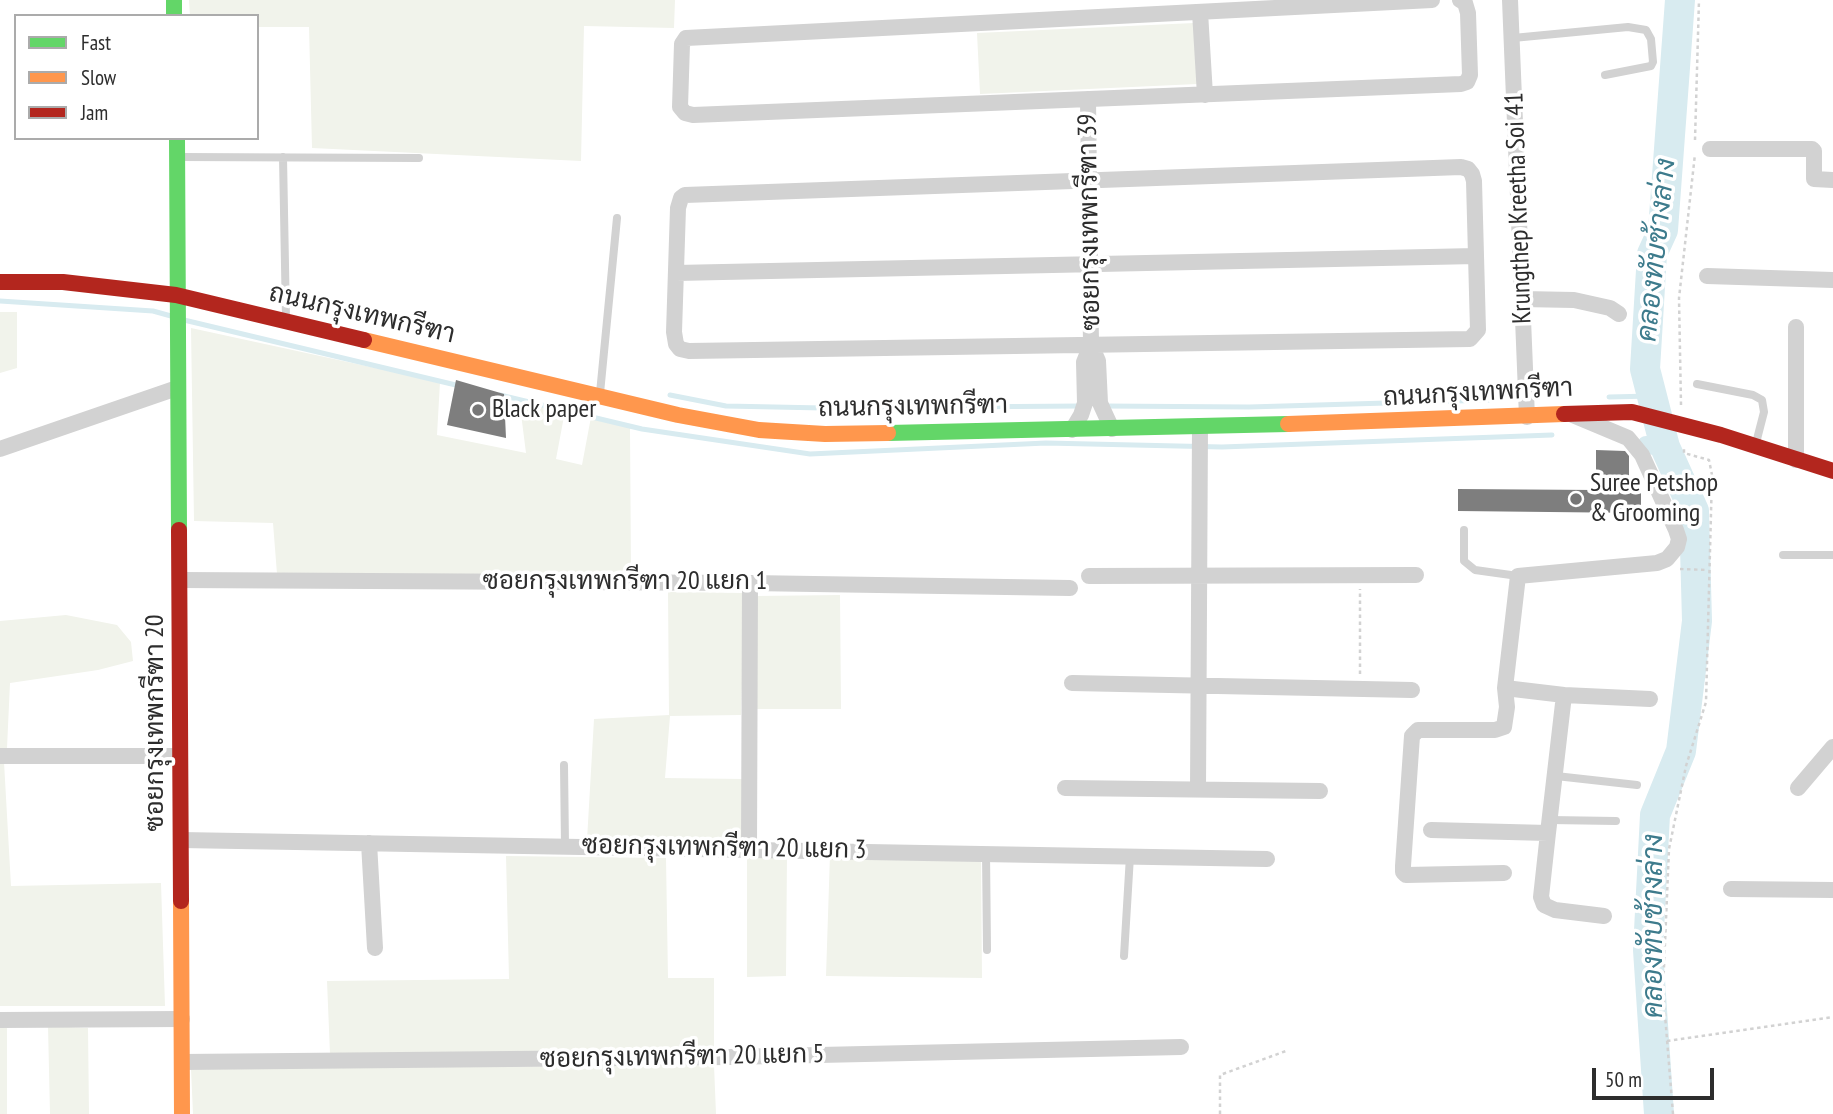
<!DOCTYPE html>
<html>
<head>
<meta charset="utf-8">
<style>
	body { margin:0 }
	#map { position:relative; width:1833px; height:1114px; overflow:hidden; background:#fff; font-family:"PT Sans Narrow",sans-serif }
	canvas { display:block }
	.legend { position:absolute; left:14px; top:14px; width:245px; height:126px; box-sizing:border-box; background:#fff; border:2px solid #ababab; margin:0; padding:9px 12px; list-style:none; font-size:21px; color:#2d2d2d }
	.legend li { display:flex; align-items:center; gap:14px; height:35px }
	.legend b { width:35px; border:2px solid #ababab }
	.scale { position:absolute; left:1592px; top:1068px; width:122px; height:32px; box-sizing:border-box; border:4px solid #2d2d2d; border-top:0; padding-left:9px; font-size:21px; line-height:24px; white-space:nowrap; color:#2d2d2d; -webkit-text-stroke:5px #fff; paint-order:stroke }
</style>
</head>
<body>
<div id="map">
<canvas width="1833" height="1114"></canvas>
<ul class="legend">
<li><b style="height:9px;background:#63d668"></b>Fast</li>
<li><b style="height:9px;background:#ff974d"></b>Slow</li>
<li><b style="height:9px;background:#b3261e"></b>Jam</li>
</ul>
<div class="scale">50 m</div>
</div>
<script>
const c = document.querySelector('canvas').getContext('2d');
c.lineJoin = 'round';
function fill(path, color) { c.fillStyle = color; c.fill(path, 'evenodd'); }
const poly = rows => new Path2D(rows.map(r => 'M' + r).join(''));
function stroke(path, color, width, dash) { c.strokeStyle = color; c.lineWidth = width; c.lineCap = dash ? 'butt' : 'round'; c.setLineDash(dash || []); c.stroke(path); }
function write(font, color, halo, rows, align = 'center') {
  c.font = font + ' "PT Sans Narrow",Sarabun,sans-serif'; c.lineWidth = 7; c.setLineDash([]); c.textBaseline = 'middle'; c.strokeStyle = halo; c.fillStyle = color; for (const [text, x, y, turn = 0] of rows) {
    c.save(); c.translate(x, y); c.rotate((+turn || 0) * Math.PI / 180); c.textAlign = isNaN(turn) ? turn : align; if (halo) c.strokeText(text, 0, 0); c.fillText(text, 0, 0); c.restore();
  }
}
fill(poly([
	[189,0,675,0,674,28,584,26,581,161,312,148,309,27,257,27,257,16,190,16],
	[1194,23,1197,84,980,94,977,33],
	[0,312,17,312,17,368,0,373],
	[191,328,440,382,437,435,526,453,519,398,565,411,556,459,582,465,591,417,630,428,631,574,277,574,273,523,194,521],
	[668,592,745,593,741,715,670,716,665,778,744,779,742,838,587,840,594,719,669,715],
	[840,595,841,709,757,709,756,596],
	[66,615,117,625,131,642,133,661,98,670,10,683,7,748,0,748,0,621],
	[0,762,4,762,11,886,161,883,165,1006,0,1006],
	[747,853,787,854,786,976,747,977],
	[830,854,981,857,982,978,826,976],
	[506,856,666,858,668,978,714,978,714,1050,330,1054,327,981,509,979],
	[48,1026,88,1028,89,1114,50,1114],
	[0,1027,7,1027,7,1114,0,1114],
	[714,1065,716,1114,193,1114,191,1069]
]), '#f1f3eb');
stroke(poly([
	[0,301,153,311,171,316],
	[184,320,460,386],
	[500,395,642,429,810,454,1046,443,1222,447,1552,435],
	[670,395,726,406,823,408,1081,406],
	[1609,397,1652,396],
	[1104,406,1249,407,1490,400]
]), '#d8ebf0', 5);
stroke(poly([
	[1646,445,1665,447]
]), '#d8ebf0', 18);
stroke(poly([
	[1659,1114,1648,950,1655,815,1681,751,1697,621,1694,511,1665,447,1645,369,1652,254,1663,230,1680,0]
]), '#d8ebf0', 30);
fill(poly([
	[456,380,504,394,506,438,447,425],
	[1596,450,1625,451,1629,456,1629,492,1641,492,1641,513,1458,511,1458,489,1596,490]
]), '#7e7e7e');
stroke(poly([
	[1695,140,1699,0],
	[1681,405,1679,298,1695,154],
	[1680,569,1708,570],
	[1360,674,1360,589],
	[1667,1041,1833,1017],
	[1220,1114,1220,1075,1286,1051],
	[1673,1114,1663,990,1669,849,1686,766,1706,702,1712,475,1709,460,1684,453,1684,447]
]), '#d2d2d2', 2.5, [3.5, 3.5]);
stroke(poly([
	[1513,38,1628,27,1646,30,1651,39,1653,62,1651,66,1605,75],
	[180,157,419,158],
	[283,157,286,319],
	[1697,384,1753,395,1762,400,1764,412,1756,443],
	[600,393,617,218],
	[1464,530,1464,561,1475,570,1518,576],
	[1783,555,1833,555],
	[564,765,565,845],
	[1556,776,1637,785],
	[1550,820,1616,821],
	[986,852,987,950],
	[1124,956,1130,856]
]), '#d2d2d2', 8);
stroke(poly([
	[1432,0,686,38,682,44,680,107,685,113,693,115,1461,84,1467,82,1470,75,1468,13,1465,3,1460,0],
	[1510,0,1527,417],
	[1200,12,1205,95],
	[1088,99,1091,345,1098,361,1100,403,1112,429],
	[1710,149,1812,149,1814,151,1814,179,1833,180],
	[1461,167,1468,169,1472,174,1474,181,1478,330,1470,339,689,351,680,349,676,344,674,332,678,208,681,198,685,195,1461,167],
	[676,273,1476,256],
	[1707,276,1833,280],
	[1522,299,1574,300,1610,308,1619,314],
	[1072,430,1081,415,1085,403,1084,362,1091,345],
	[0,449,177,388],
	[1796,460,1796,327],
	[1089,576,1416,575],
	[180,580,750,583,1070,588],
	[1072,683,1412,690],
	[1564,695,1650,699],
	[0,756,180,756],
	[1065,788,1320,791],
	[1798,788,1833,747],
	[1198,789,1200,427],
	[1431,830,1548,833,1564,695,1505,688,1518,576,1657,563,1667,559,1677,547,1679,539,1676,530,1642,455,1628,438,1573,415],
	[1548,833,1541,897,1544,905,1555,910,1604,916],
	[181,840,1267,859],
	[369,843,375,948],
	[749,848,750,583],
	[1504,873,1406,875,1403,872,1403,866,1412,736,1418,730,1495,730,1504,727,1507,707,1505,688],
	[1731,889,1833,890],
	[0,1020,182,1019],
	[182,1062,729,1057,1181,1047]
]), '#d2d2d2', 16);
stroke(poly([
	[174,0,174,16],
	[177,138,179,530],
	[888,433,1288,424]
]), '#63d668', 16);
stroke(poly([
	[364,340,678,415,759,430,825,434,888,433],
	[1288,424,1564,414],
	[181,901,182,1114]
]), '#ff974d', 16);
stroke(poly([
	[0,282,63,282,176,295,364,340],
	[1564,414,1632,412,1721,435,1833,471],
	[179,530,181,901]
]), '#b3261e', 16);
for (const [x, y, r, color] of [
	[478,410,7,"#767676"],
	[1576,499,7,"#767676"]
]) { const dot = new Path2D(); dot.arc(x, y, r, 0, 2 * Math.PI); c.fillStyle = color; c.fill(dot); stroke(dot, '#fff', 2.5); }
write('26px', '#2d2d2d', '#fff', [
	["Krungthep Kreetha Soi 41",1519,208,-92],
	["ซอยกรุงเทพกรีฑา 39",1090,222,-91],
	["ถนนกรุงเทพกรีฑา",362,314,13],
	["ถนนกรุงเทพกรีฑา",1478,393,-3],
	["ถนนกรุงเทพกรีฑา",913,407,-1],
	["ซอยกรุงเทพกรีฑา 20 แยก 1",625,582],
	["ซอยกรุงเทพกรีฑา 20",156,723,-90],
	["ซอยกรุงเทพกรีฑา 20 แยก 3",724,848,1],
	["ซอยกรุงเทพกรีฑา 20 แยก 5",682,1057,-1]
]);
write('26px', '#2d2d2d', '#fff', [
	["Black paper",492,410],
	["Suree Petshop",1590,484],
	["& Grooming",1590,514]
], 'left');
write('italic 28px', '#3d7b8c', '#fff', [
	["คลองทับช้างล่าง",1657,250,-84],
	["คลองทับช้างล่าง",1654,926,-90]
]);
</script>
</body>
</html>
